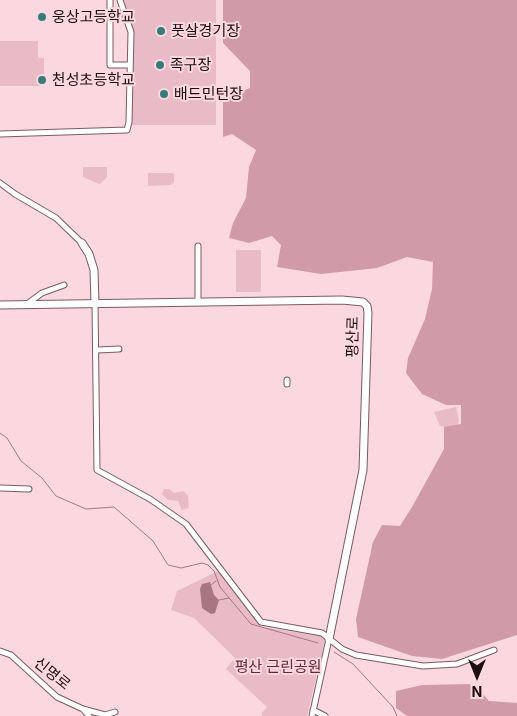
<!DOCTYPE html>
<html>
<head>
<meta charset="utf-8">
<style>
	body { margin:0 }
	#map { position:relative; width:517px; height:716px; overflow:hidden; background:#fbd8e0; font-family:Inter,sans-serif }
	canvas { display:block }
	.north { position:absolute; left:452px; top:651px; width:50px; height:50px; -webkit-text-stroke:4px #fbd8e0; paint-order:stroke; rotate:180deg; font-size:14px; font-weight:700; line-height:20px; text-align:center; color:#1b0f12 }
	.north::after { content:''; display:block; margin:auto; width:18px; height:22px; background:#1b0f12; clip-path:polygon(50% 0,100% 100%,50% 72%,0 100%) }
</style>
</head>
<body>
<div id="map">
<canvas width="517" height="716"></canvas>
<div class="north">N</div>
</div>
<script>
const c = document.querySelector('canvas').getContext('2d');
c.lineJoin = 'round';
function fill(path, color) { c.fillStyle = color; c.fill(path, 'evenodd'); }
const poly = rows => new Path2D(rows.map(r => 'M' + r).join(''));
function stroke(path, color, width, dash) { c.strokeStyle = color; c.lineWidth = width; c.lineCap = dash ? 'butt' : 'round'; c.setLineDash(dash || []); c.stroke(path); }
function write(font, color, halo, rows, align = 'center') {
  c.font = font + ' Inter,"Noto Sans KR",sans-serif'; c.lineWidth = 4; c.setLineDash([]); c.textBaseline = 'middle'; c.strokeStyle = halo; c.fillStyle = color; for (const [text, x, y, turn = 0] of rows) {
    c.save(); c.translate(x, y); c.rotate((+turn || 0) * Math.PI / 180); c.textAlign = isNaN(turn) ? turn : align; if (halo) c.strokeText(text, 0, 0); c.fillText(text, 0, 0); c.restore();
  }
}
fill(poly([
	[122,0,216,0,216,125,132,125,134,32],
	[0,41,38,41,38,58,44,58,44,81,39,86,0,86],
	[83,167,107,167,107,177,100,184,83,177],
	[148,173,174,173,174,182,171,185,148,186],
	[236,250,261,250,261,292,236,292],
	[456,407,459,420,457,427,450,428,440,426,434,412],
	[164,489,169,489,174,493,184,491,188,496,189,508,182,510,178,501,168,500,162,494],
	[218,571,261,627,321,636,325,640,307,716,262,716,262,713,267,707,226,669,235,658,194,618,171,610,177,591]
]), '#e9bbc6');
fill(poly([
	[223,0,517,0,517,635,442,659,412,656,358,637,356,619,373,542,382,525,400,526,412,507,444,449,444,427,461,424,461,405,446,405,422,394,406,373,408,358,425,319,432,289,433,262,407,257,377,268,321,274,277,267,281,245,272,236,249,243,229,238,233,223,246,198,249,167,256,150,232,134,223,137,223,99,250,88,250,71,223,43],
	[474,684,489,701,517,703,517,716,407,716,396,708,396,691,422,685]
]), '#d09aa8');
fill(poly([
	[210,582,214,595,219,600,215,613,211,614,202,608,200,589,202,584]
]), '#a87582');
stroke(poly([
	[0,433,7,438,21,461,42,478,56,496,86,509,114,507,153,541,168,565,181,568,202,563,208,565,214,571,220,587,251,624,318,643],
	[211,585,216,581],
	[219,600,229,598],
	[334,652,353,664,393,707,397,716]
]), '#a87582', 1);
const minor = poly([
	[110,0,110,65,130,65],
	[0,134,127,130,129,122,131,32,120,0],
	[0,183,15,194,56,218,82,243],
	[198,301,198,246],
	[95,303,97,470,150,499,186,524,261,622,322,633,342,649,356,655,423,666,457,664,494,650],
	[27,304,42,293,64,285],
	[97,350,119,349],
	[287,380,287,384],
	[0,488,29,489],
	[0,651,11,655,57,697,83,709,89,716],
	[83,709,105,715,115,712],
	[313,710,325,716],
	[312,716,329,639]
]);
const tertiary = poly([
	[82,243,89,254,94,270,95,303],
	[0,305,342,300,363,302,367,306,368,313,363,470,329,639]
]);
stroke(minor, '#7a5b63', 7);
stroke(tertiary, '#7a5b63', 9);
stroke(minor, '#fff', 5);
stroke(tertiary, '#fff', 7);
for (const [x, y, r, color] of [
	[42,17,5,"#357d78"],
	[161,31,5,"#357d78"],
	[160,65,5,"#357d78"],
	[42,80,5,"#357d78"],
	[164,94,5,"#357d78"]
]) { const dot = new Path2D(); dot.arc(x, y, r, 0, 2 * Math.PI); c.fillStyle = color; c.fill(dot); stroke(dot, '#fbd8e0', 2); }
write('15px', '#1b0f12', '#fbd8e0', [
	["웅상고등학교",52,17],
	["풋살경기장",171,31],
	["족구장",170,65],
	["천성초등학교",52,80],
	["배드민턴장",174,94]
], 'left');
write('15px', '#1b0f12', '#fbd8e0', [
	["평산로",353,337,-89],
	["신명로",52,674,39]
]);
write('15px', '#67263c', '#fbd8e0', [
	["평산 근린공원",278,667]
]);
</script>
</body>
</html>
